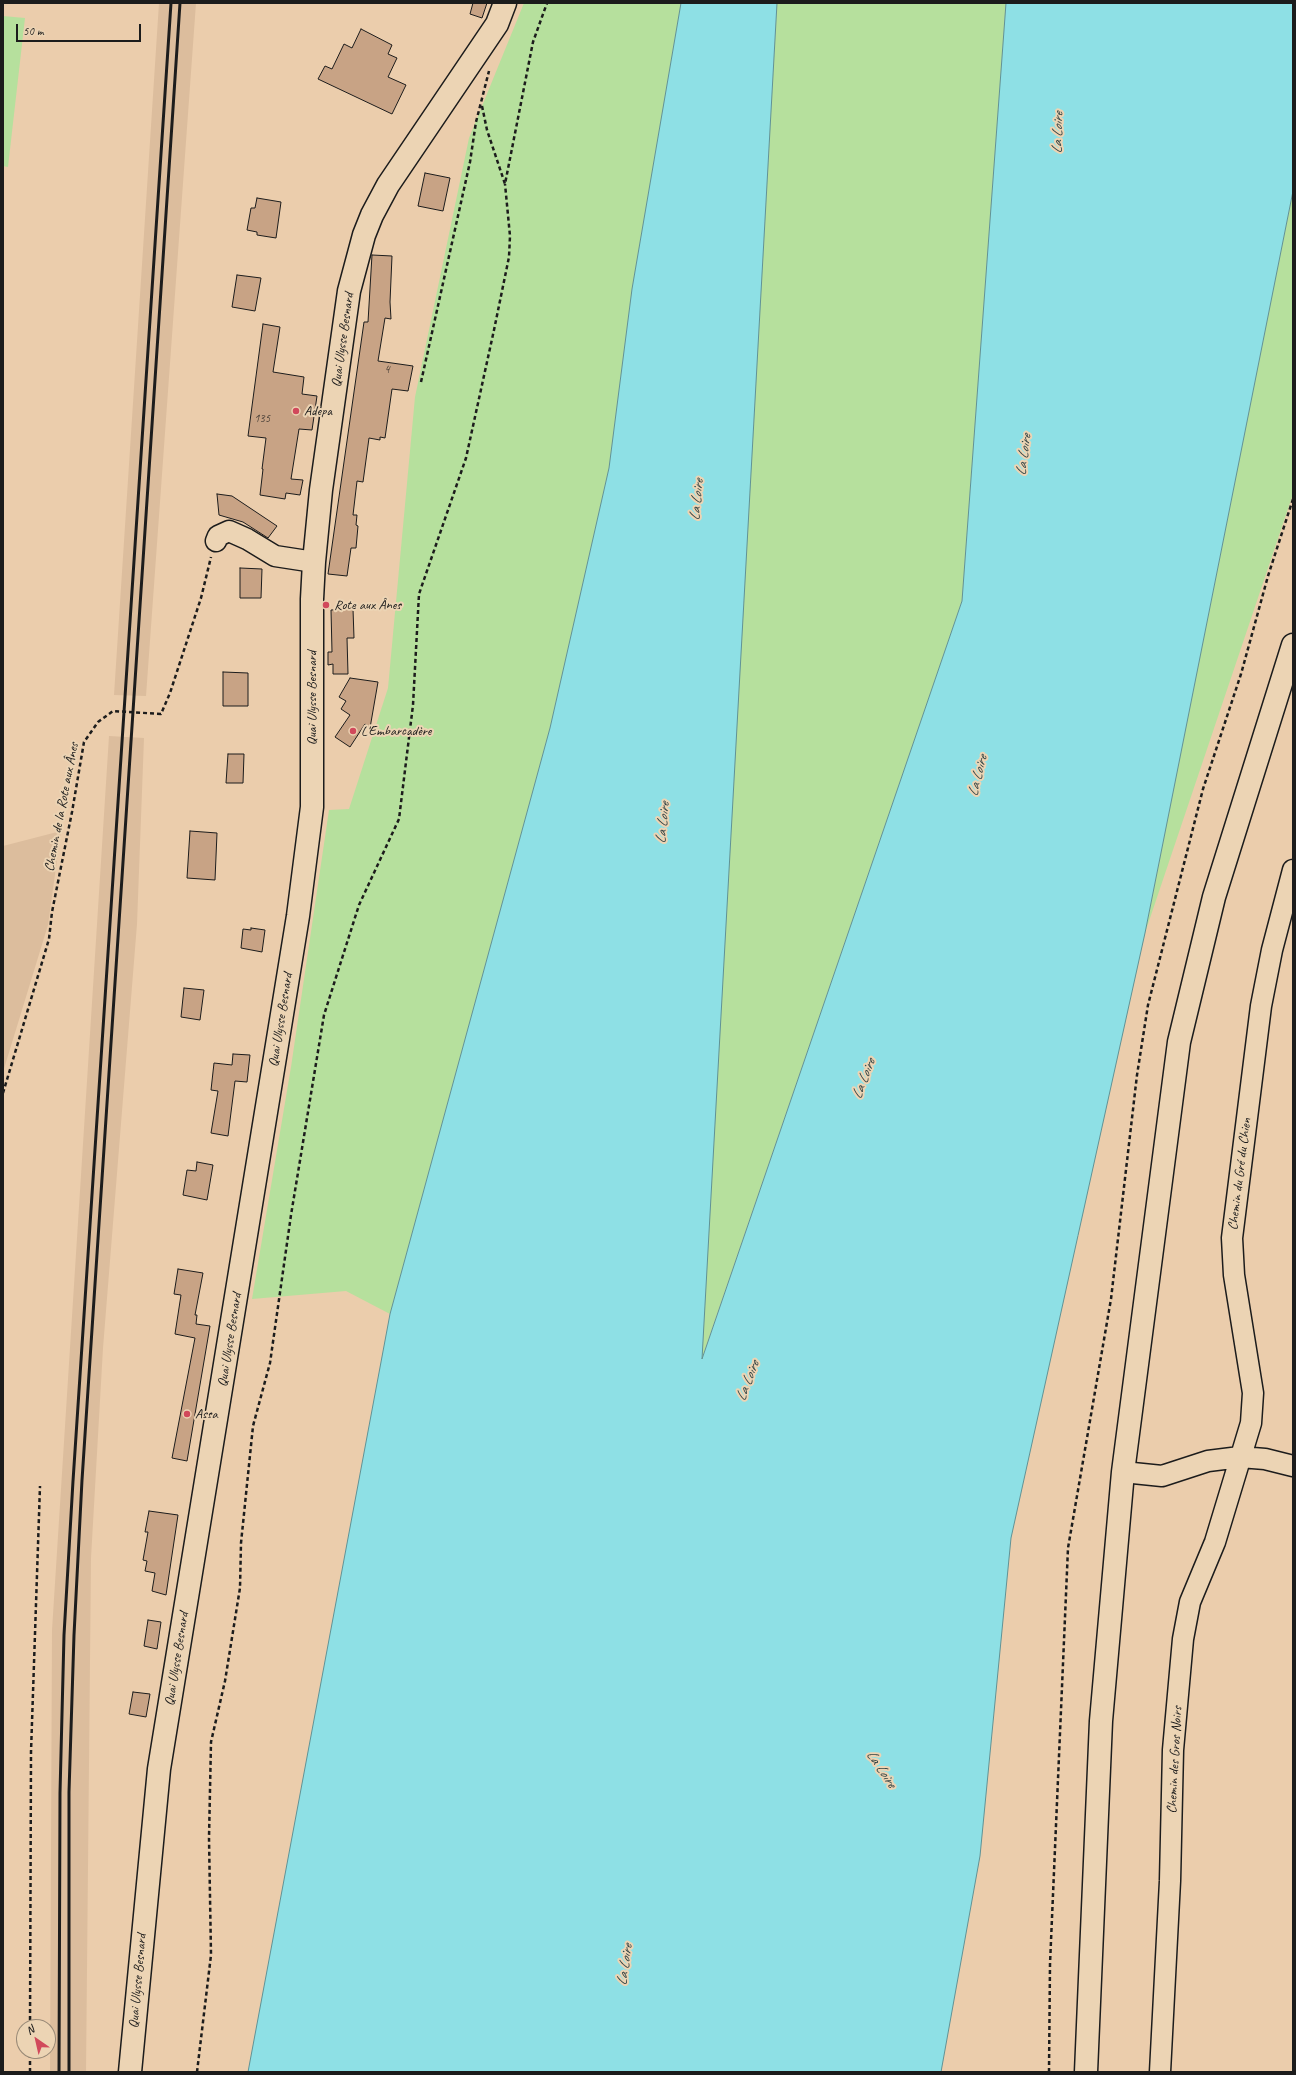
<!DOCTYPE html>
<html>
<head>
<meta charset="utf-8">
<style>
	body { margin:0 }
	#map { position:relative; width:1296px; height:2075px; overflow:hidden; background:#ebcdac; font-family:Caveat,sans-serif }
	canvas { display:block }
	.frame { position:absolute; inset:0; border:4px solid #1c1c1c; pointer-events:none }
	.north { position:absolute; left:16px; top:2019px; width:40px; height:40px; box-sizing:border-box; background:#ecd4b4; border:1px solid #998a77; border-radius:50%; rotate:326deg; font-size:11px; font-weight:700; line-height:16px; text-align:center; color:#1c1c1c }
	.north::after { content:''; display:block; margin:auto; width:14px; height:18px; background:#d1495b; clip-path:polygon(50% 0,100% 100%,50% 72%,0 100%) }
	.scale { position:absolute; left:16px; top:24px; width:125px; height:18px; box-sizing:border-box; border:2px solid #1c1c1c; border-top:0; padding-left:5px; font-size:12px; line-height:14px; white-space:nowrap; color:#1c1c1c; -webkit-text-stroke:3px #ecd4b4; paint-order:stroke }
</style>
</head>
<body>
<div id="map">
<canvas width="1296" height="2075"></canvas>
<div class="frame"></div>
<div class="north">N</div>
<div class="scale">50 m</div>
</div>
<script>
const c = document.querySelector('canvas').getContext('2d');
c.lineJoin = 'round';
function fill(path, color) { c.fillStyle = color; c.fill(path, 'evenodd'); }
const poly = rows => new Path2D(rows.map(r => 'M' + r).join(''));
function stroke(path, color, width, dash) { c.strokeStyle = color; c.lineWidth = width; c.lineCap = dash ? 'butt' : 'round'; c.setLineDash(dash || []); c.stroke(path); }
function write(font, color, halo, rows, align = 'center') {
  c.font = font + ' Caveat,sans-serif'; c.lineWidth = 4; c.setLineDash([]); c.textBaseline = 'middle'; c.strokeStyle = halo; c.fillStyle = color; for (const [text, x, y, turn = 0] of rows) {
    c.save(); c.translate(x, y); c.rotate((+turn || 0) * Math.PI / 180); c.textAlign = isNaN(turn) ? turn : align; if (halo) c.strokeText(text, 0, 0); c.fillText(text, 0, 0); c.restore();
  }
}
fill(poly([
	[159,3,196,3,146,696,114,695],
	[109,736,144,738,137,924,103,1348,91,1558,86,2072,50,2072,52,1630],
	[61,831,48,925,3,1072,3,846]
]), '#dcbd9d');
fill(poly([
	[524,3,681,3,632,289,609,468,550,728,390,1314,346,1291,252,1299,291,1067,329,810,349,809,388,688,415,397,469,138],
	[777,3,1006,3,962,601,701,1361],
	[3,16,25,18,8,167,3,166],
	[1293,191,1293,494,1145,933]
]), '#b6e09d');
const water = poly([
	[681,3,777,3,702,1359,962,601,1006,3,1293,3,1293,191,1145,933,1011,1538,980,1856,941,2072,248,2072,390,1314,550,728,609,468,632,289,681,3]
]);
fill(water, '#8ee0e5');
stroke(water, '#609295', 1);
const building = poly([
	[473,3,487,3,482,18,470,14,473,3],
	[361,29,392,45,388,54,397,58,388,77,406,85,392,114,318,79,325,66,332,69,344,44,352,48,361,29],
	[425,173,450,178,443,211,418,206,425,173],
	[257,198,281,202,276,238,257,235,257,232,247,230,251,208,255,208,257,198],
	[372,255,392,256,390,302,391,319,385,318,378,361,413,366,408,391,392,389,385,438,380,437,380,440,369,438,363,482,357,481,353,515,357,515,356,525,358,526,356,548,351,548,347,576,328,574,364,322,368,322,372,255],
	[237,275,261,278,255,311,232,307,237,275],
	[263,324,280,327,273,372,304,377,302,394,317,396,312,430,299,429,291,479,303,480,300,495,286,493,285,499,260,495,263,469,262,469,266,438,248,436,263,324],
	[217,494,232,496,277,526,268,538,243,522,219,515,217,494],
	[240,568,262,569,261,598,240,598,240,568],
	[353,609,354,638,347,638,348,674,333,674,333,664,328,665,328,652,332,652,331,610,353,609],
	[223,672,248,673,248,706,223,706,223,672],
	[350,678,378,682,370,728,365,724,350,747,335,737,350,715,341,709,346,701,339,697,350,678],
	[228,754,244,754,243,783,226,783,228,754],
	[190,831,217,833,215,880,187,878,190,831],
	[251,928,265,930,262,952,241,948,243,929,251,930,251,928],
	[184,988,204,990,200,1020,181,1017,184,988],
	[233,1054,250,1055,247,1082,235,1081,228,1136,211,1133,218,1091,211,1090,214,1063,232,1065,233,1054],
	[197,1162,213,1165,207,1200,183,1195,187,1170,196,1171,197,1162],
	[178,1269,203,1273,195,1315,197,1315,196,1324,210,1326,187,1461,172,1458,195,1338,175,1334,181,1295,174,1294,178,1269],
	[149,1511,178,1515,166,1595,152,1591,155,1573,145,1571,147,1561,143,1560,148,1532,145,1532,149,1511],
	[148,1620,161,1622,157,1649,144,1646,148,1620],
	[133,1692,150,1694,146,1717,129,1714,133,1692]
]);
fill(building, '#c8a385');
stroke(building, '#1c1c1c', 1);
const minor = poly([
	[216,541,218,536,229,531,247,539,275,556,314,562],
	[1123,1472,1162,1476,1208,1461,1240,1457,1265,1459,1293,1466],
	[1160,2072,1170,1881,1173,1750,1183,1639,1190,1602,1215,1542,1251,1423,1253,1393,1234,1275,1232,1238,1261,1006,1272,950,1293,870]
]);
const major = poly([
	[130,2072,159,1769,298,916,312,807,312,599,314,562,321,490,349,291,364,235,372,215,388,185,497,24,505,3],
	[1086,2072,1101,1721,1123,1472,1179,1042,1214,897,1293,645]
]);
stroke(minor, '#1c1c1c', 23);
stroke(major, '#1c1c1c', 25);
stroke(poly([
	[482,106,487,130,505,184,533,42,547,3],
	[421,382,470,162,476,122,489,71],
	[3,1093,49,939,52,912,72,812,84,742,98,722,113,711,161,714,170,693,201,598,211,557],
	[30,2027,31,1752,40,1486],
	[30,2072,30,2051],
	[197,2072,211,1955,209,1838,211,1742,225,1681,240,1588,241,1543,253,1426,270,1363,291,1215,324,1015,359,905,399,819,413,705,419,594,466,458,494,330,509,257,510,236,505,184],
	[1049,2072,1050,1964,1068,1548,1111,1299,1137,1075,1148,1005,1203,789,1241,674,1268,576,1293,499]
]), '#1c1c1c', 2.5, [4, 3]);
stroke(minor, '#ecd4b4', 20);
stroke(major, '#ecd4b4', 22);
stroke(poly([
	[59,2072,60,1793,64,1635,73,1481,171,3],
	[69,2072,69,1792,74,1635,82,1480,180,3]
]), '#1c1c1c', 3);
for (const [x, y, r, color] of [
	[296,411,4,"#d1495b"],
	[326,605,4,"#d1495b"],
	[353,731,4,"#d1495b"],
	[187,1414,4,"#d1495b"]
]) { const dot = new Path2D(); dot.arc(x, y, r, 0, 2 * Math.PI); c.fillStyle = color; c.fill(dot); stroke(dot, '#ecd4b4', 1.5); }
write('12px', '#473e36', null, [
	["4",387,370],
	["135",262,419]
]);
write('14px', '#1c1c1c', '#ecd4b4', [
	["Quai Ulysse Besnard",343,340,-82],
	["Quai Ulysse Besnard",312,698,-90],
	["Chemin de la Rote aux Ânes",62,807,-79],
	["Quai Ulysse Besnard",281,1020,-81],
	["Chemin du Gré du Chien",1240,1174,-83],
	["Quai Ulysse Besnard",230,1340,-81],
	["Quai Ulysse Besnard",177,1659,-81],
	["Chemin des Gros Noirs",1175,1760,-87],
	["Quai Ulysse Besnard",138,1981,-85]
]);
write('14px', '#1c1c1c', '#ecd4b4', [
	["Adepa",304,411],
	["Rote aux Ânes",334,605],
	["L'Embarcadère",361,731],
	["Assa",195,1414]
], 'left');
write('italic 15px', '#334344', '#ecd4b4', [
	["La Loire",1058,133,-88],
	["La Loire",1024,455,-82],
	["La Loire",697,500,-84],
	["La Loire",978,776,-76],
	["La Loire",663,823,-84],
	["La Loire",864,1079,-69],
	["La Loire",748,1381,-69],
	["La Loire",881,1769,56],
	["La Loire",625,1965,-81]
]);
</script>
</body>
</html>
